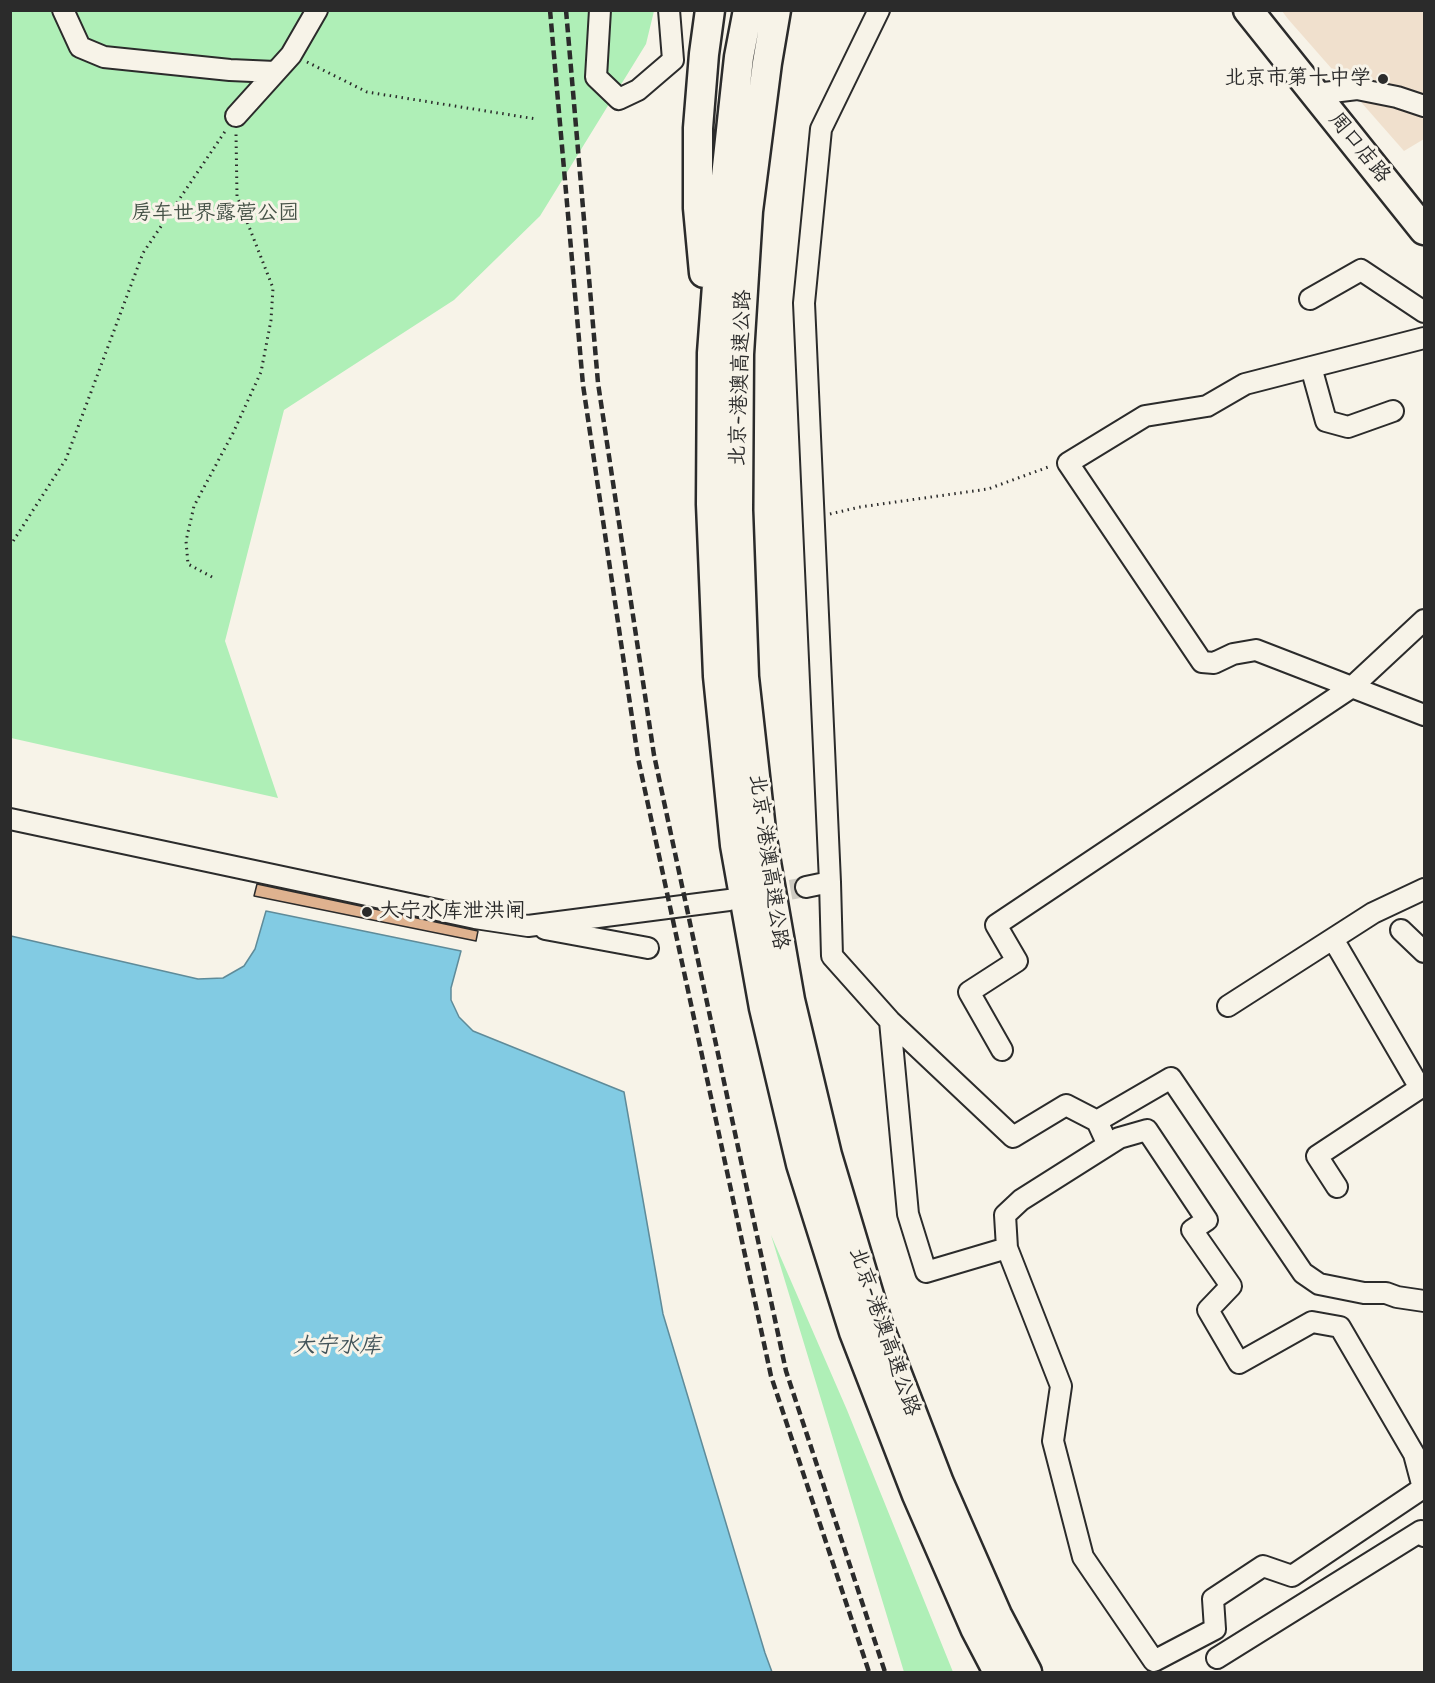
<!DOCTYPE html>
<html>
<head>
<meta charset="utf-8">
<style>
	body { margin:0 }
	#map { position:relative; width:1435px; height:1683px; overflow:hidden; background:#f7f3e8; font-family:Pangolin,sans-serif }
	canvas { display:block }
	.frame { position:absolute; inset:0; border:12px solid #2b2b2b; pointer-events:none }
</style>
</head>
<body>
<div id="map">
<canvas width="1435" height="1683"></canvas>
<div class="frame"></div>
</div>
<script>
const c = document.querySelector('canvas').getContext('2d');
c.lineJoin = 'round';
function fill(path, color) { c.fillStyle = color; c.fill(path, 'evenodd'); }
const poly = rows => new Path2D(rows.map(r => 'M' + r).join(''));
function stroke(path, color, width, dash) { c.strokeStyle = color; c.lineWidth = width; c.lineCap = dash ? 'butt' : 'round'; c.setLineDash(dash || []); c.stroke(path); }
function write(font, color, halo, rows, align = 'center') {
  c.font = font + ' Pangolin,"LXGW WenKai TC",sans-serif'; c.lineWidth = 6; c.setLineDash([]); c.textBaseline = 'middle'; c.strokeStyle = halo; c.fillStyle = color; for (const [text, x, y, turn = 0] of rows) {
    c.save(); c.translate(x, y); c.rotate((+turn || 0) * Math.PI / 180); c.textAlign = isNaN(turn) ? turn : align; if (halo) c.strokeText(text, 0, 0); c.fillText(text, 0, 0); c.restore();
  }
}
fill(poly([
	[1282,11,1424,11,1424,139,1404,151,1288,19]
]), '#f0e0cd');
fill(poly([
	[11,11,654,11,646,44,540,216,454,300,284,410,225,641,278,798,11,738],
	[771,1235,847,1410,953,1672,904,1672]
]), '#afefb7');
const water = poly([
	[266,911,461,951,451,988,451,1000,459,1017,473,1031,624,1092,663,1314,765,1653,772,1672,11,1672,11,936,198,979,223,978,244,966,255,949,266,911]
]);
fill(water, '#82cbe3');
stroke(water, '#5f8b99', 1.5);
const building = poly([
	[257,884,478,931,476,941,254,896,257,884]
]);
fill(building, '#dfb28f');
stroke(building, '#2b2b2b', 1.5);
stroke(poly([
	[761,895,806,887]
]), '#cecbc2', 20, [20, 10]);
const minor = poly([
	[63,10,80,47,104,57,230,70,275,72],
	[600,10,596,77,619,99,638,90,673,60,669,10],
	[879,10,821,129,804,303,830,882,832,956,890,1021,1013,1137,1066,1105,1097,1121,1108,1145],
	[1316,94,1357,89,1397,97,1424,106],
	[236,116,291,55,317,10],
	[1310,299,1361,270,1424,312],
	[1424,338,1245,384,1207,406,1145,416,1068,463,1202,662,1214,663,1233,654,1256,650,1424,715],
	[1311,367,1326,421,1348,427,1393,411],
	[10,819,475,918,528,926,729,900],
	[806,887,830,882],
	[545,929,648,948],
	[1401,930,1424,952],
	[1333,939,1420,1088,1317,1156,1337,1187],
	[1228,1006,1373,913,1424,889],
	[890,1021,908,1214,926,1272,1007,1248,1061,1386,1053,1441,1083,1557,1154,1661,1215,1629,1213,1599,1263,1566,1292,1576,1423,1488,1414,1454,1340,1327,1312,1322,1239,1363,1208,1310,1231,1286,1192,1230,1207,1220,1147,1130,1119,1138,1021,1200,1005,1215,1007,1248],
	[1002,1050,969,992,1017,961,996,925,1352,687,1424,620],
	[1097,1121,1171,1078,1303,1273,1319,1284,1364,1293,1386,1293,1397,1297,1424,1301],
	[1217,1658,1421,1531,1424,1536]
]);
const highway = poly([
	[748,10,739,57,723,204,712,353,711,504,718,676,735,845,764,1008,801,1164,854,1332,917,1495,975,1628,998,1672],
	[776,10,767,63,748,211,739,354,738,510,744,677,762,839,790,1000,827,1155,877,1322,939,1483,997,1615,1027,1672],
	[1248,10,1424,230],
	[704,273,698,208,698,128,704,54,710,10]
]);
stroke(minor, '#2b2b2b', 24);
stroke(highway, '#2b2b2b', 33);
stroke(poly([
	[307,62,367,92,536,119],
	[830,514,860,507,988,489,1051,466],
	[10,546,66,459,143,253,226,130],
	[212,577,188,564,186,541,194,506,233,433,261,372,271,320,273,288,237,196,236,133]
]), '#2b2b2b', 3, [1.5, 4.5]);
stroke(minor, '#f7f3e8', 20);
stroke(highway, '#f7f3e8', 28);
stroke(poly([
	[550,10,583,385,638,758,771,1376,869,1672],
	[566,10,598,383,654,755,786,1371,885,1672]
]), '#2b2b2b', 4.5, [9, 4.5]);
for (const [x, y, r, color] of [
	[1383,79,6,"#2b2b2b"],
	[367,912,6,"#2b2b2b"]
]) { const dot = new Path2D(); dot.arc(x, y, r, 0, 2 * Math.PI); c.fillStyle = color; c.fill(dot); stroke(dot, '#f7f3e8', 2); }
write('21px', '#2b2b2b', '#f7f3e8', [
	["北京市第十中学",1371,79],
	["大宁水库泄洪闸",379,912,"left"]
], 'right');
write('21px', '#2b2b2b', '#f7f3e8', [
	["周口店路",1359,148,51],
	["北京-港澳高速公路",741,378,-88],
	["北京-港澳高速公路",768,862,82],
	["北京-港澳高速公路",884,1332,71]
]);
write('21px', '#455247', '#f7f3e8', [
	["房车世界露营公园",215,214]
]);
write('italic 22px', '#415359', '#f7f3e8', [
	["大宁水库",337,1346]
]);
</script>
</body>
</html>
